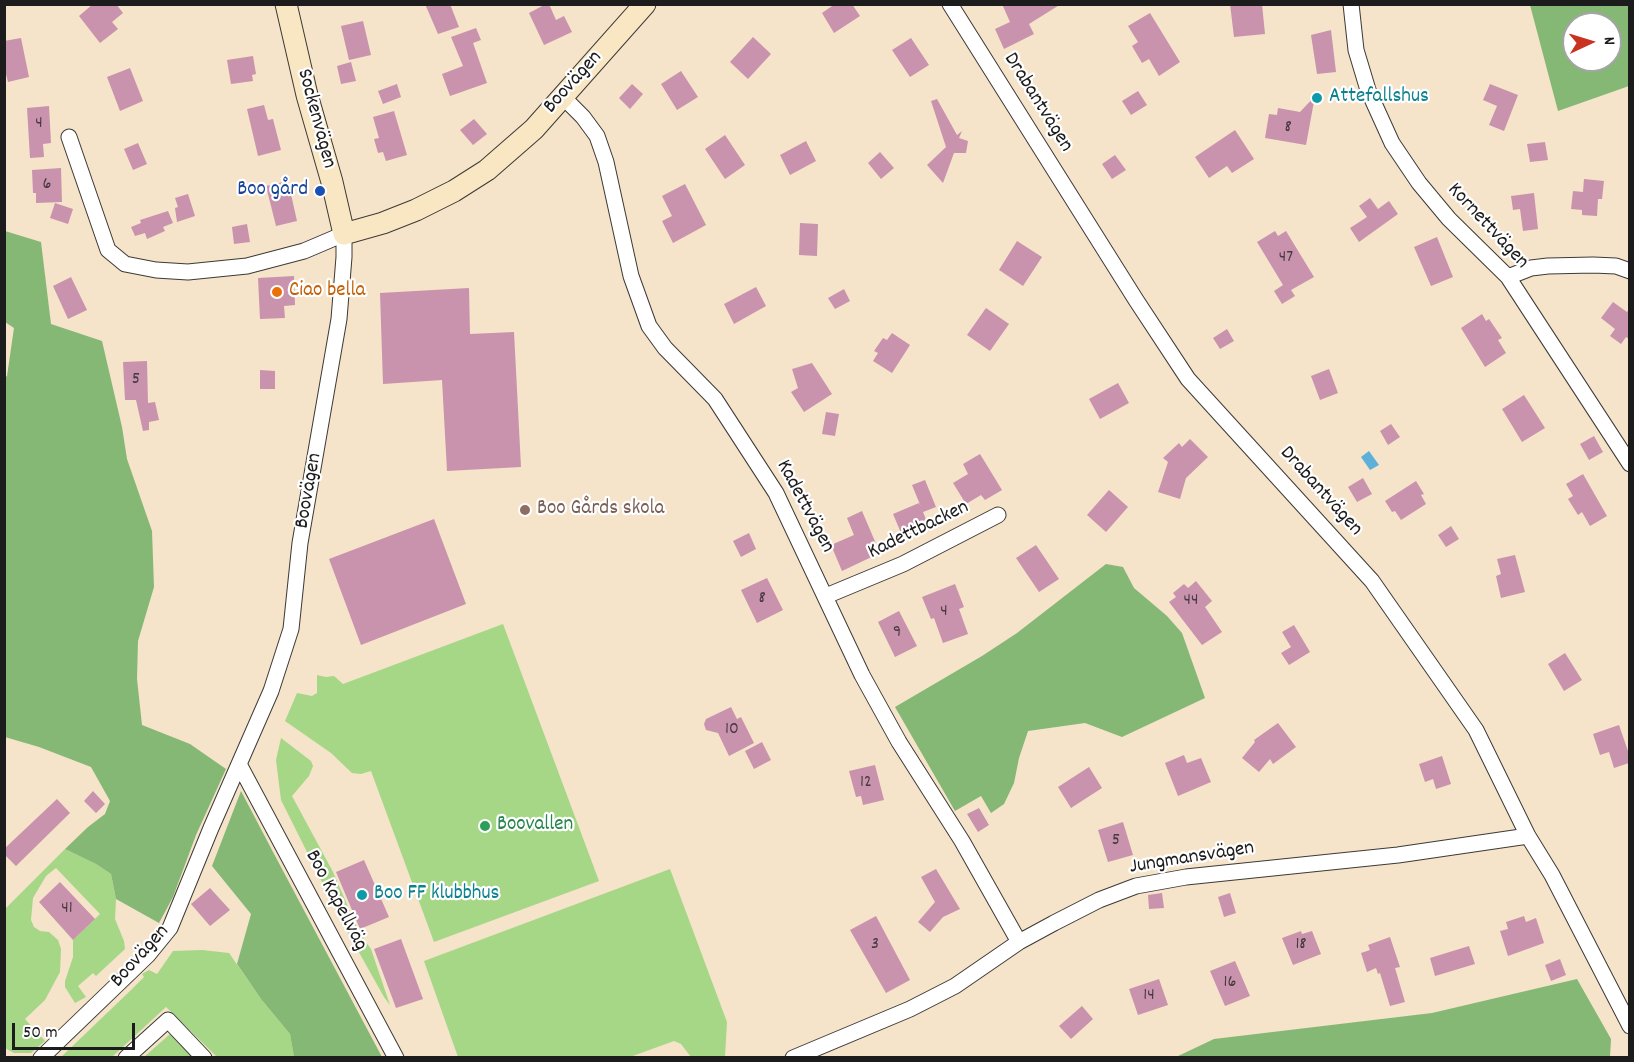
<!DOCTYPE html>
<html>
<head>
<meta charset="utf-8">
<style>
	body { margin:0 }
	#map { position:relative; width:1634px; height:1062px; overflow:hidden; background:#f5e3ca; font-family:Dekko,sans-serif }
	canvas { display:block }
	.frame { position:absolute; inset:0; border:6px solid #1c1c1c; pointer-events:none }
	.north { position:absolute; left:1562px; top:12px; width:60px; height:60px; box-sizing:border-box; background:#fff; border:2px solid #a4a4a4; border-radius:50%; rotate:86deg; font-size:16px; font-weight:700; line-height:24px; text-align:center; color:#1c1c1c }
	.north::after { content:''; display:block; margin:auto; width:21px; height:27px; background:#c8321e; clip-path:polygon(50% 0,100% 100%,50% 72%,0 100%) }
	.scale { position:absolute; left:12px; top:1023px; width:123px; height:27px; box-sizing:border-box; border:3px solid #1c1c1c; border-top:0; padding-left:8px; font-size:18px; line-height:21px; white-space:nowrap; color:#1c1c1c; -webkit-text-stroke:4px #fff; paint-order:stroke }
</style>
</head>
<body>
<div id="map">
<canvas width="1634" height="1062"></canvas>
<div class="frame"></div>
<div class="north">N</div>
<div class="scale">50 m</div>
</div>
<script>
const c = document.querySelector('canvas').getContext('2d');
c.lineJoin = 'round';
function fill(path, color) { c.fillStyle = color; c.fill(path, 'evenodd'); }
const poly = rows => new Path2D(rows.map(r => 'M' + r).join(''));
function stroke(path, color, width, dash) { c.strokeStyle = color; c.lineWidth = width; c.lineCap = dash ? 'butt' : 'round'; c.setLineDash(dash || []); c.stroke(path); }
function write(font, color, halo, rows, align = 'center') {
  c.font = font + ' Dekko,sans-serif'; c.lineWidth = 4.5; c.setLineDash([]); c.textBaseline = 'middle'; c.strokeStyle = halo; c.fillStyle = color; for (const [text, x, y, turn = 0] of rows) {
    c.save(); c.translate(x, y); c.rotate((+turn || 0) * Math.PI / 180); c.textAlign = isNaN(turn) ? turn : align; if (halo) c.strokeText(text, 0, 0); c.fillText(text, 0, 0); c.restore();
  }
}
fill(poly([
	[503,624,599,881,434,942,371,771,361,774,352,773,331,753,285,721,297,693,312,696,317,693,317,675,326,677,334,676,343,684],
	[281,738,311,761,313,766,309,776,292,796,333,872,359,932,371,949,390,1005,384,997,342,922,281,800,276,760],
	[65,849,96,864,111,874,116,899,115,919,124,941,125,949,96,976,93,973,78,986,86,997,75,1003,65,987,65,981,73,957,73,940,100,914,56,868,46,876,33,898,31,920,34,927,40,931,49,932,58,940,61,949,60,972,45,1000,25,1019,45,1041,31,1053,14,1053,5,1048,5,909],
	[670,869,727,1022,725,1057,691,1057,681,1044,674,1041,630,1057,458,1057,424,961],
	[202,950,229,953,261,999,290,1034,294,1057,217,1057,166,1007,112,1057,60,1058,130,991,144,977,142,974,149,970,157,974,173,951],
	[170,1034,192,1057,144,1057]
]), '#a5d787');
fill(poly([
	[1530,5,1629,5,1629,86,1558,111],
	[1574,24,1610,24,1610,60,1574,60],
	[5,231,41,242,51,324,102,341,122,427,127,459,152,531,154,587,138,641,137,679,142,725,190,744,226,769,196,835,173,897,159,923,116,899,111,874,96,864,65,849,88,827,105,814,110,801,91,767,39,747,5,737,4,378,7,376,14,328,5,322],
	[1106,564,1123,567,1134,588,1167,616,1182,633,1205,698,1122,737,1085,723,1028,731,1019,758,1014,783,1004,804,991,813,981,796,955,811,895,707,982,656,1017,633],
	[241,791,273,852,382,1057,294,1057,290,1034,261,999,237,964,251,914,212,866],
	[1577,979,1611,1039,1610,1057,1176,1057,1214,1039,1432,1013]
]), '#84b874');
fill(poly([
	[1369,451,1379,465,1370,470,1361,457]
]), '#5db1d9');
fill(poly([
	[93,4,116,4,123,13,112,22,118,29,100,43,79,16],
	[425,4,450,4,459,27,438,34],
	[546,4,549,4,556,20,564,16,572,32,544,45,529,13],
	[835,4,852,4,860,16,834,33,822,13],
	[1002,4,1061,4,1029,24,1034,34,1004,49,995,29,1010,22],
	[1230,4,1262,4,1265,34,1234,37],
	[1150,13,1180,62,1159,76,1149,59,1142,63,1132,46,1138,42,1128,26],
	[363,21,371,55,349,60,341,26],
	[476,28,481,40,473,43,487,83,450,96,442,74,463,66,451,37],
	[1331,30,1336,72,1317,74,1311,35],
	[753,37,771,54,748,79,730,62],
	[21,38,29,77,8,82,6,74,4,74,4,41],
	[911,38,929,65,910,77,892,50],
	[253,56,256,74,252,75,253,81,231,84,227,60],
	[351,62,356,81,341,84,337,66],
	[130,68,143,101,120,111,107,77],
	[681,71,698,97,677,110,661,84],
	[397,84,401,97,383,104,378,91],
	[632,84,643,94,630,109,619,98],
	[1490,84,1518,95,1504,131,1489,125,1497,106,1483,100],
	[1138,91,1147,105,1131,115,1122,101],
	[1315,96,1306,145,1265,138,1269,114,1277,115,1278,108,1300,112],
	[937,99,957,135,962,131,959,138,968,141,966,153,954,153,943,183,927,165,946,147,931,101],
	[264,105,268,120,273,119,281,150,258,156,247,109],
	[49,106,51,143,43,144,44,157,30,158,27,108],
	[394,111,407,155,386,161,383,152,378,153,374,139,379,138,373,117],
	[474,119,487,134,473,145,460,130],
	[1235,130,1254,159,1232,173,1227,166,1209,178,1195,157],
	[725,135,745,165,725,179,705,149],
	[806,141,816,161,790,175,780,155],
	[1545,142,1548,160,1530,162,1527,144],
	[138,143,147,164,133,170,124,149],
	[880,152,894,168,881,179,868,163],
	[1115,155,1126,170,1112,179,1102,164],
	[61,168,62,202,36,203,36,193,33,193,32,170],
	[1584,179,1604,181,1602,199,1598,199,1597,216,1582,215,1582,210,1571,209,1573,191,1583,192],
	[288,181,297,221,276,226,266,186],
	[685,184,706,225,673,243,662,221,672,216,662,196],
	[1534,193,1538,229,1523,231,1520,209,1513,210,1511,196],
	[188,194,195,216,177,222,175,208,178,207,175,198],
	[1370,198,1378,209,1389,201,1398,214,1359,242,1350,228,1367,217,1359,206],
	[55,203,73,209,68,224,50,218],
	[168,211,173,223,163,227,165,231,147,239,145,233,135,236,131,227,141,223,140,220],
	[800,223,818,224,817,256,799,255],
	[247,224,250,242,234,244,232,227],
	[1275,231,1278,236,1286,231,1314,277,1291,290,1295,296,1282,304,1274,291,1283,285,1257,242],
	[1437,237,1453,277,1431,286,1414,247],
	[1017,241,1042,257,1023,286,999,270],
	[294,276,295,305,284,306,285,318,260,319,258,278],
	[71,277,87,310,68,319,53,286],
	[756,287,766,306,734,324,724,304],
	[469,288,470,334,514,332,521,467,447,471,442,380,383,384,380,293],
	[844,289,850,301,835,309,828,298],
	[1613,302,1627,312,1629,309,1629,339,1626,337,1621,344,1610,336,1615,329,1601,318],
	[986,308,1009,324,990,351,967,335],
	[1482,314,1486,321,1489,319,1502,338,1498,340,1506,353,1485,367,1461,328],
	[1227,329,1234,341,1220,349,1213,338],
	[892,333,910,345,892,373,873,361,878,353,874,351,883,338,887,340],
	[147,361,148,403,155,402,159,420,149,422,149,430,143,431,136,400,125,400,123,362],
	[812,363,832,394,804,412,791,392,798,388,792,369],
	[1329,369,1338,393,1320,400,1311,376],
	[260,370,275,371,275,389,260,389],
	[1118,383,1129,403,1100,419,1089,399],
	[1524,395,1545,428,1522,442,1502,409],
	[826,412,839,414,835,436,822,434],
	[1391,424,1400,437,1388,445,1380,431],
	[1594,436,1603,452,1589,460,1580,444],
	[1190,439,1208,457,1186,478,1180,499,1158,492,1168,462,1163,458,1179,443,1182,447],
	[980,454,1002,490,985,500,981,495,966,504,953,483,968,474,963,464],
	[1583,474,1607,516,1590,526,1582,512,1578,515,1568,499,1573,496,1566,484],
	[1363,478,1372,494,1357,502,1348,487],
	[925,480,936,507,923,512,930,529,904,540,893,514,919,503,921,507,912,485],
	[1416,481,1424,494,1421,495,1426,504,1401,520,1395,511,1392,512,1385,501],
	[1109,490,1128,507,1106,532,1087,515],
	[862,511,880,553,842,571,831,545,854,535,847,518],
	[434,519,466,604,361,645,329,559],
	[1451,526,1459,539,1446,547,1438,535],
	[749,533,756,549,741,557,733,541],
	[1036,545,1059,579,1039,592,1016,558],
	[1515,555,1525,592,1501,598,1496,576,1501,574,1497,559],
	[767,578,783,610,757,623,741,590],
	[1196,581,1212,601,1205,607,1222,632,1202,645,1169,602,1176,597,1173,593,1184,584,1188,588],
	[955,584,964,607,959,609,968,634,943,643,934,618,931,619,922,597],
	[899,611,917,646,895,657,878,622],
	[1294,625,1310,652,1289,665,1281,653,1291,647,1282,632],
	[1565,653,1582,680,1564,691,1548,664],
	[731,707,737,719,741,717,754,743,729,756,718,733,706,730,704,724,706,719],
	[1278,723,1296,747,1273,764,1270,759,1259,772,1242,758,1255,742,1254,740],
	[1619,725,1629,754,1629,763,1614,768,1609,752,1600,755,1593,734],
	[762,742,771,760,754,769,745,751],
	[1184,755,1187,763,1201,758,1211,782,1178,796,1165,763],
	[1442,756,1451,784,1436,789,1433,779,1425,782,1419,764],
	[875,765,884,800,863,805,861,796,856,797,849,771],
	[1089,767,1102,788,1071,808,1058,787],
	[93,791,105,804,96,813,84,801],
	[57,799,70,813,16,866,4,854,4,849],
	[979,808,989,825,978,832,967,814],
	[1123,822,1133,855,1108,862,1098,830],
	[364,860,389,917,360,929,336,872],
	[936,869,960,909,943,917,930,932,918,922,935,902,921,877],
	[60,882,95,919,73,940,39,902],
	[210,888,230,910,210,926,191,904],
	[1162,893,1164,908,1149,909,1148,895],
	[1230,893,1236,913,1224,917,1218,897],
	[876,916,910,980,886,993,850,930],
	[1524,916,1526,922,1536,918,1544,943,1508,956,1500,931,1508,929,1506,922],
	[1301,931,1302,934,1312,931,1321,954,1293,965,1282,938],
	[1390,937,1400,967,1395,968,1405,1002,1390,1006,1380,973,1378,974,1376,968,1367,972,1361,953,1370,950,1368,945],
	[401,939,423,999,396,1008,374,949],
	[1469,946,1475,964,1435,976,1430,958],
	[1560,959,1566,975,1551,981,1545,965],
	[1235,961,1250,996,1225,1006,1210,971],
	[1159,979,1168,1005,1138,1015,1129,989],
	[1082,1006,1093,1019,1071,1039,1059,1026]
]), '#c993ad');
const street = poly([
	[950,4,1136,300,1188,379,1372,581,1476,730,1528,836,1552,875,1630,1026],
	[1351,4,1356,50,1368,90,1392,143,1419,183,1449,219,1508,277,1630,464],
	[562,96,583,117,597,136,606,162,631,276,649,326,665,348,715,399,776,493,862,675,899,742,962,841,1019,942],
	[1508,277,1531,268,1548,266,1593,265,1616,266,1630,271],
	[826,596,903,564,998,515],
	[239,764,396,1058],
	[41,1058,148,955,170,928,211,828,271,691,291,629,300,543,339,319,344,257,344,234,304,251,247,266,188,272,156,270,125,264,108,250,69,137],
	[126,1058,168,1020,204,1058],
	[793,1058,910,1009,955,986,1019,942,1054,923,1099,900,1136,886,1186,877,1398,855,1528,836]
]);
const secondary = poly([
	[286,4,307,95,332,182,344,234,383,223,416,210,454,191,487,170,534,129,645,4]
]);
stroke(street, '#3d3a36', 17);
stroke(secondary, '#3d3a36', 23);
stroke(street, '#fff', 15);
stroke(secondary, '#f9e7c3', 21);
for (const [x, y, r, color] of [
	[1317,98,6,"#0f9aa8"],
	[320,191,6,"#1a4fb4"],
	[277,292,6,"#e8710a"],
	[525,510,6,"#8d6e63"],
	[485,826,6,"#2e9e5b"],
	[362,895,6,"#0f9aa8"]
]) { const dot = new Path2D(); dot.arc(x, y, r, 0, 2 * Math.PI); c.fillStyle = color; c.fill(dot); stroke(dot, '#fff', 2); }
write('18px', '#473a40', null, [
	["4",39,125],
	["8",1288,129],
	["6",47,186],
	["47",1286,259],
	["5",136,381],
	["8",762,600],
	["44",1191,602],
	["4",944,613],
	["9",897,634],
	["10",732,731],
	["12",866,784],
	["5",1116,842],
	["41",67,910],
	["3",875,946],
	["18",1301,946],
	["16",1230,984],
	["14",1149,997]
]);
write('21px', '#1c1c1c', '#fff', [
	["Boovägen",574,83,-48],
	["Drabantvägen",1037,103,58],
	["Sockenvägen",315,119,75],
	["Kornettvägen",1487,227,47],
	["Boovägen",310,491,-80],
	["Drabantvägen",1320,492,48],
	["Kadettvägen",804,507,62],
	["Kadettbacken",919,531,-26],
	["Jungmansvägen",1192,859,-9],
	["Boo Kapellväg",335,901,62],
	["Boovägen",141,957,-48]
]);
write('21px', '#0d838f', '#fff', [
	["Attefallshus",1329,98],
	["Boo FF klubbhus",374,895]
], 'left');
write('21px', '#164399', '#fff', [
	["Boo gård",308,191]
], 'right');
write('21px', '#c56008', '#fff', [
	["Ciao bella",289,292]
], 'left');
write('21px', '#785e54', '#fff', [
	["Boo Gårds skola",537,510]
], 'left');
write('21px', '#27864d', '#fff', [
	["Boovallen",497,826]
], 'left');
</script>
</body>
</html>
